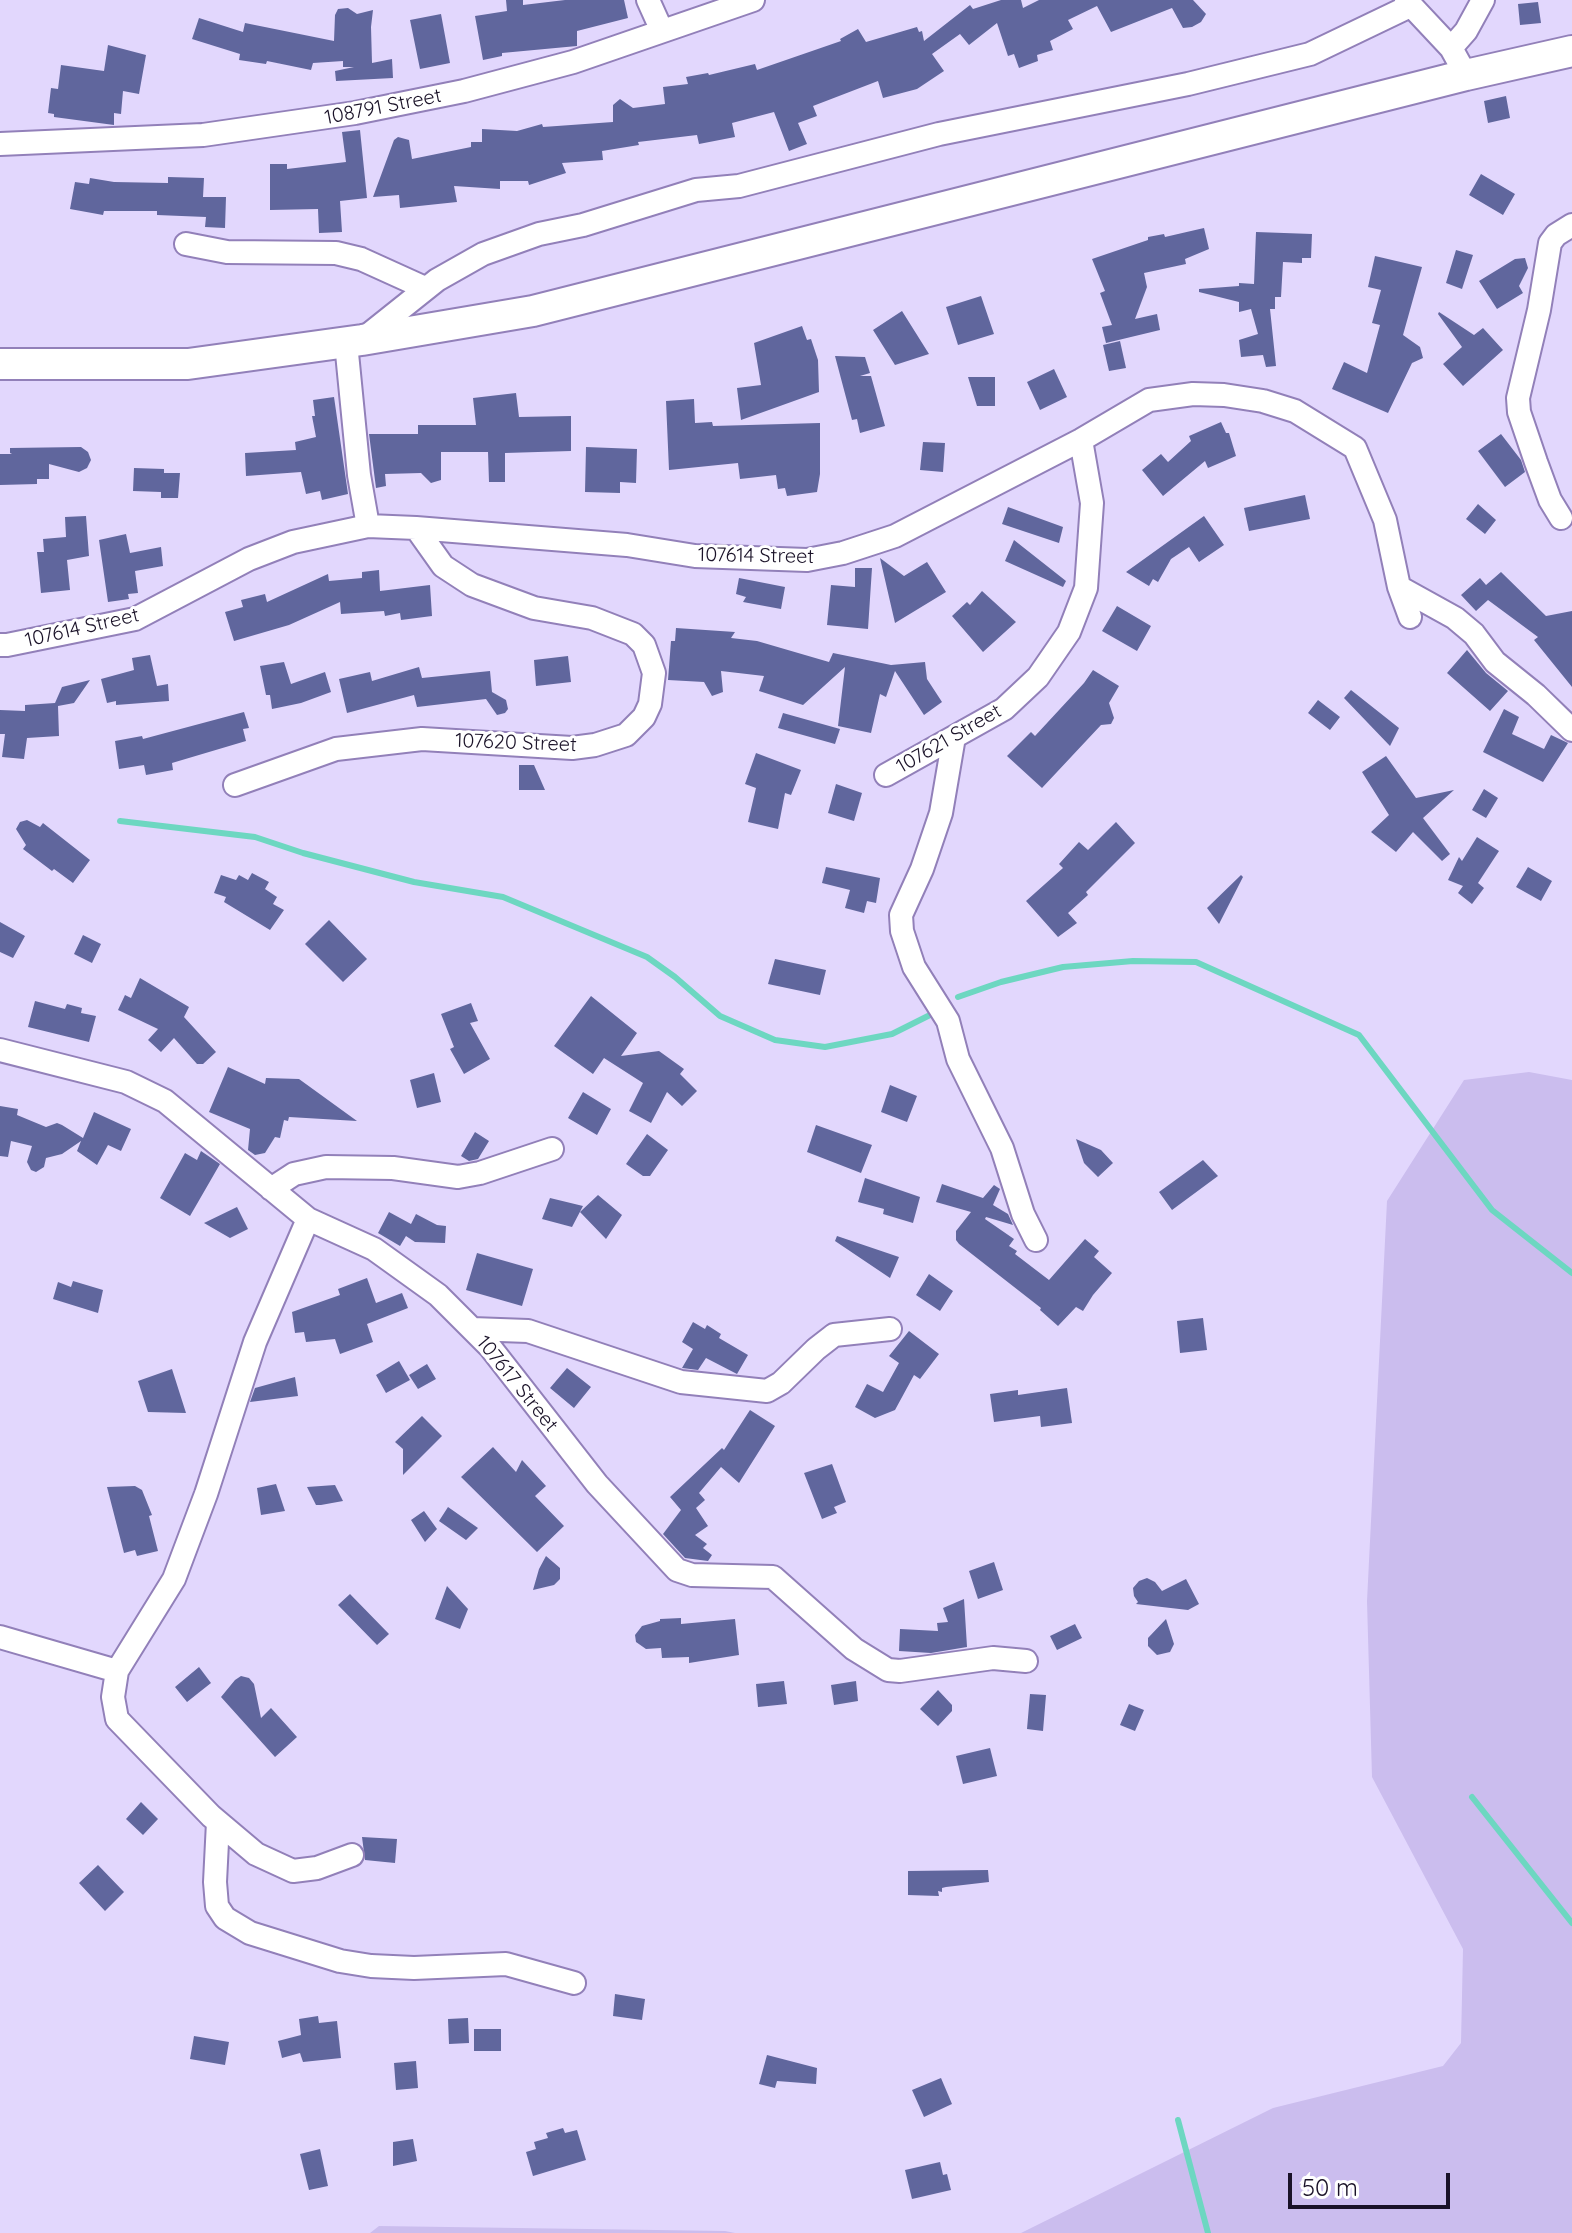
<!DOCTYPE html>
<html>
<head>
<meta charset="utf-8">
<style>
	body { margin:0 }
	#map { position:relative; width:1572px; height:2233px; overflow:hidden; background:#e2d7fd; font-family:Quicksand,sans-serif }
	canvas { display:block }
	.scale { position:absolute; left:1288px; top:2173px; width:162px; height:36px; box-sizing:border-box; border:4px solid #1a1228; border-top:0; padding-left:10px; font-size:24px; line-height:28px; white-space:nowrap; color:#1a1228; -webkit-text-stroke:6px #fff; paint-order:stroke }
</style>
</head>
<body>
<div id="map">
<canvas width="1572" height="2233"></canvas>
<div class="scale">50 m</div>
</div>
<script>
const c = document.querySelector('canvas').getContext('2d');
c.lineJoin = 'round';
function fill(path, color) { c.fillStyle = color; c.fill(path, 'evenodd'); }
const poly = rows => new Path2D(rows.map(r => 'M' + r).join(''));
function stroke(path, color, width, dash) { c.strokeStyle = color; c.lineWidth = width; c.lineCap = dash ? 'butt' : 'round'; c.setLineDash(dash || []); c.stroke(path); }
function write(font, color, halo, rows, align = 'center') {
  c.font = font + ' Quicksand,sans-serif'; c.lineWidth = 6; c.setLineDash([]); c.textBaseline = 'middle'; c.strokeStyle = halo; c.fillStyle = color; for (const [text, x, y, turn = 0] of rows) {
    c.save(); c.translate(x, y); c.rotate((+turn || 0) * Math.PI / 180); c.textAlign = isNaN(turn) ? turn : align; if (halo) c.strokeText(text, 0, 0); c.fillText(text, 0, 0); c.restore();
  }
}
fill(poly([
	[1529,1072,1572,1080,1572,2233,1021,2233,1273,2108,1443,2066,1461,2043,1463,1949,1372,1777,1367,1601,1387,1201,1464,1080],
	[379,2226,725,2231,735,2233,370,2233]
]), '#cbbdee');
stroke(poly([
	[120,821,255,837,303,853,414,882,503,897,647,957,675,977,720,1016,775,1040,825,1047,892,1034,934,1013],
	[958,997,1001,982,1063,967,1133,961,1196,962,1359,1035,1492,1210,1572,1273],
	[1472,1797,1572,1923],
	[1178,2120,1208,2233]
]), '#6dd7c1', 6);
fill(poly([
	[506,0,523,0,523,5,565,0,624,0,628,18,577,31,577,46,502,53,502,56,483,60,475,16,507,11],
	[1001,0,1021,0,1023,8,1039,0,1193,0,1206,14,1201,22,1192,27,1183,28,1172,8,1111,32,1097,6,1068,20,1073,29,1050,41,1053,50,1037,55,1038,61,1019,68,1014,54,1008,56,997,23,969,45,960,34,932,54,944,71,917,89,883,98,878,81,813,106,817,116,798,123,807,144,789,151,774,112,732,123,735,137,699,144,697,135,638,142,639,145,602,151,603,160,562,163,566,173,529,185,528,181,500,181,500,189,454,186,457,202,400,208,399,195,373,197,394,140,398,137,409,140,412,159,471,147,471,142,482,142,482,129,517,131,542,124,543,127,613,122,613,105,620,99,633,108,665,104,663,87,688,84,686,77,708,73,709,75,755,64,757,70,841,41,840,39,858,29,866,42,917,27,919,32,922,31,924,41,970,5,973,9],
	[1538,2,1541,23,1520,25,1518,4],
	[348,8,357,14,373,10,371,27,372,63,392,59,393,78,336,81,335,71,354,67,343,67,343,61,313,63,311,70,267,61,266,64,239,60,240,54,192,39,199,18,243,32,245,23,334,41,335,15,338,9],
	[441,14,450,63,420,69,410,20],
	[108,45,146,55,139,94,123,91,121,114,114,113,114,125,54,117,54,114,48,113,51,88,58,89,61,65,104,71],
	[1506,96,1510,118,1488,123,1484,101],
	[360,130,367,198,340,201,342,232,319,233,318,209,270,210,270,164,287,164,287,169,346,162,342,132],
	[1481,174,1515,194,1503,215,1469,195],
	[168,177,204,178,203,197,226,197,225,228,205,227,206,217,157,215,157,211,104,211,103,215,70,209,75,182,89,184,90,178,114,182,168,183],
	[1204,228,1209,249,1185,259,1186,264,1144,273,1147,287,1135,319,1157,314,1160,330,1106,343,1102,327,1112,325,1100,293,1105,291,1092,259,1148,240,1148,237,1164,234,1165,237],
	[1256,232,1312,234,1311,258,1302,258,1302,263,1283,262,1281,297,1275,297,1275,309,1270,309,1276,366,1266,367,1263,355,1241,357,1239,340,1258,334,1251,309,1239,312,1239,302,1199,292,1199,289,1239,286,1239,283,1254,284],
	[1456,250,1473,255,1462,289,1446,283],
	[1375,256,1422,267,1403,335,1420,347,1423,358,1412,363,1388,413,1332,389,1344,362,1367,373,1380,325,1372,323,1381,290,1368,287],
	[1525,258,1528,268,1519,286,1523,293,1497,309,1479,281,1515,259],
	[981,296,994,334,958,345,946,307],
	[902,311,929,354,895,365,873,330],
	[1439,312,1474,335,1483,328,1503,350,1463,386,1443,364,1462,347,1438,314],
	[802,326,807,340,811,339,818,360,819,392,741,420,737,388,761,385,754,343],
	[1120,341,1126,368,1109,371,1103,345],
	[835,356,865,357,870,373,860,376,871,376,885,426,860,433,857,419,852,420],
	[1054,369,1067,397,1040,410,1027,382],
	[968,377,995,377,995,406,977,406],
	[516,393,519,417,571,416,571,451,505,453,505,482,489,482,488,452,441,452,441,480,431,483,421,473,385,474,386,486,376,488,369,434,418,434,418,425,476,425,473,398],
	[334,397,348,494,322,500,320,491,306,494,301,472,246,476,245,453,296,450,295,442,316,437,312,416,315,416,313,400],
	[694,399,695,423,712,422,713,426,820,423,820,474,817,492,787,496,785,488,778,489,776,475,740,479,738,463,669,470,666,401],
	[1221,422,1226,433,1229,433,1236,456,1208,468,1205,461,1163,496,1142,470,1161,454,1168,462,1191,441,1189,436],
	[1501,434,1521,460,1525,472,1505,487,1478,451],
	[923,442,945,443,943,472,920,470],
	[81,447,88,452,91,460,87,468,79,472,49,464,49,479,37,479,37,484,0,485,0,454,12,454,10,453,10,448],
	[586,447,637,449,636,483,620,482,620,493,585,492],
	[134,468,164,469,164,473,180,473,178,498,161,498,161,492,133,491],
	[1305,495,1310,519,1249,531,1244,508],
	[1478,504,1496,520,1485,534,1466,519],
	[1008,507,1063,527,1059,543,1002,524],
	[86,516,89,556,67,560,70,590,41,593,37,552,44,552,43,539,66,537,65,517],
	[1204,516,1224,545,1199,562,1189,547,1171,559,1158,582,1153,579,1149,586,1126,572],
	[126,534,130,553,161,547,163,566,135,571,138,593,128,594,129,599,108,602,99,540],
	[1014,540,1066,581,1063,587,1005,561],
	[880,558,904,576,927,562,946,592,895,623],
	[855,568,872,568,868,629,827,625,831,585,855,587],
	[379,570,380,591,430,585,432,616,401,620,400,613,385,616,384,611,341,614,340,602,289,625,234,641,225,612,243,607,241,600,265,594,267,602,328,574,329,581,362,578,362,572],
	[1501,572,1546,616,1572,611,1572,687,1534,640,1538,637,1488,600,1476,611,1461,595,1480,578,1486,585],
	[739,578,785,587,781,609,743,602,746,597,736,594],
	[982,591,1016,622,983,652,952,616,967,602,970,605],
	[1117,606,1151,626,1137,651,1102,631],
	[676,628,735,632,731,638,757,641,829,662,833,653,891,665,925,662,927,679,942,702,924,715,895,671,886,697,880,694,871,733,838,726,845,667,803,705,759,691,764,676,721,671,723,692,712,696,704,682,668,680,671,641,675,641],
	[1467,650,1486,673,1508,691,1490,711,1447,673],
	[150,655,157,686,168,684,169,701,116,705,116,701,107,703,101,679,134,670,132,658],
	[568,656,571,682,536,686,534,660],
	[284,662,291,684,325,672,331,692,301,703,272,709,270,695,266,695,260,666],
	[419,667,422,678,490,671,492,692,506,700,508,709,505,713,497,715,486,699,417,707,414,695,347,713,339,679,370,672,372,681],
	[1093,670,1119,686,1109,703,1114,718,1111,724,1101,725,1042,788,1007,756,1031,732,1035,736,1084,683],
	[90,680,74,703,58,706,59,736,27,738,24,759,2,757,5,734,0,734,0,710,25,711,25,705,55,703,62,687],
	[1351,690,1399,728,1390,746,1344,698],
	[1318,700,1340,717,1330,730,1308,713],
	[1504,709,1519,717,1512,734,1544,749,1551,735,1568,743,1543,782,1483,752],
	[244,712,249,728,243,729,246,741,172,763,173,770,146,775,144,765,119,769,115,741,142,736,143,739],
	[783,713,840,729,835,744,778,728],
	[756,753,801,770,791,795,785,793,778,829,748,822,756,788,745,784],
	[1386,756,1416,798,1454,790,1423,818,1450,854,1442,861,1413,832,1396,852,1371,832,1389,815,1362,772],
	[519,765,534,765,545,790,519,790],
	[836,784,862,793,854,821,828,813],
	[1484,789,1498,798,1486,818,1472,810],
	[27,820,40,827,43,823,90,860,73,883,54,869,52,871,23,849,26,845,16,829,20,822],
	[1116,822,1135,843,1086,892,1088,895,1068,913,1077,923,1058,937,1026,901,1063,868,1059,864,1079,842,1088,850],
	[1477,837,1499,851,1478,883,1484,888,1472,904,1458,893,1463,886,1448,880,1459,857,1462,861],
	[826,867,880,878,876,903,867,901,864,913,845,908,850,890,822,883],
	[1528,867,1552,881,1541,901,1516,887],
	[252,873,269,882,265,889,277,897,273,904,284,910,270,930,224,902,226,897,214,893,221,875,236,880,239,875,248,880],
	[1241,875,1243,877,1219,924,1207,908],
	[329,920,367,959,343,982,305,944],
	[0,922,25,936,13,958,0,952],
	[83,935,101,944,92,963,74,954],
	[775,959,826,970,820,995,768,984],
	[140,978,189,1007,184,1017,216,1052,203,1064,197,1064,174,1038,161,1052,148,1040,158,1029,118,1010,125,995,131,998],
	[591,996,637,1033,621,1056,659,1051,684,1069,680,1074,697,1091,682,1106,667,1092,651,1123,629,1111,643,1083,604,1058,593,1074,554,1046],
	[35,1001,65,1009,67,1004,82,1008,81,1013,96,1016,89,1042,28,1027],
	[471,1003,478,1021,470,1023,490,1059,464,1074,450,1049,454,1047,441,1014],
	[228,1067,265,1084,266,1078,299,1079,357,1121,289,1117,288,1121,284,1120,280,1138,275,1137,265,1153,255,1155,248,1150,250,1129,209,1112],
	[434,1073,441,1102,417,1108,410,1080],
	[890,1085,917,1096,907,1122,881,1112],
	[583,1092,611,1109,597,1135,568,1118],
	[0,1106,18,1109,17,1115,46,1127,57,1123,62,1125,83,1138,94,1112,131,1129,121,1151,108,1145,97,1165,77,1151,81,1141,62,1154,46,1158,44,1167,36,1172,31,1170,27,1162,32,1146,11,1141,8,1157,0,1156],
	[816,1125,872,1145,861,1173,807,1152],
	[475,1132,489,1141,478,1159,469,1161,461,1156],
	[647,1134,668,1150,650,1176,643,1176,626,1164],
	[1076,1139,1101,1150,1113,1163,1098,1177,1084,1163],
	[201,1151,220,1164,190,1216,160,1198,185,1153,197,1160],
	[1203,1160,1218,1176,1172,1210,1159,1192],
	[865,1178,920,1197,913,1223,883,1214,884,1209,858,1202],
	[942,1184,983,1198,994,1185,1000,1189,993,1205,1008,1214,1013,1225,986,1217,985,1219,1014,1239,1009,1246,1017,1251,1015,1254,1049,1280,1085,1239,1099,1251,1094,1257,1112,1273,1093,1295,1083,1311,1076,1307,1058,1326,1040,1310,1041,1308,959,1244,956,1240,956,1231,971,1212,936,1202],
	[598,1195,622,1215,606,1239,580,1212],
	[550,1198,583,1206,572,1227,542,1219],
	[237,1207,248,1229,230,1238,204,1223],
	[389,1212,411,1224,416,1214,437,1225,446,1226,445,1243,415,1242,406,1236,400,1246,378,1233],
	[837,1236,899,1257,890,1278,835,1241],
	[477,1253,533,1269,522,1306,466,1290],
	[929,1274,953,1291,940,1311,916,1295],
	[367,1278,376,1303,402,1293,408,1308,367,1324,373,1342,340,1354,335,1339,306,1342,304,1332,295,1333,292,1312,340,1295,338,1289],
	[73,1281,103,1290,98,1313,53,1299,58,1282,71,1287],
	[1203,1318,1207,1350,1180,1353,1177,1321],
	[693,1322,705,1329,707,1325,721,1334,719,1338,748,1355,737,1374,706,1358,698,1370,682,1368,693,1349,682,1342],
	[909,1331,939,1354,920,1379,914,1375,895,1410,875,1418,855,1407,867,1384,883,1392,899,1363,889,1356],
	[399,1361,410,1380,386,1393,376,1375],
	[427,1364,436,1379,418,1389,409,1375],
	[567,1368,591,1387,574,1408,550,1388],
	[172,1369,186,1413,148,1412,138,1381],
	[295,1377,298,1396,250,1402,255,1388],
	[1067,1388,1072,1423,1041,1427,1040,1416,994,1422,990,1394,1018,1390,1018,1395],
	[750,1410,775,1426,739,1483,721,1467,699,1493,705,1500,696,1508,708,1526,695,1535,707,1544,703,1548,712,1555,708,1561,685,1558,663,1534,681,1510,670,1497,722,1448,724,1450],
	[422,1416,442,1436,403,1475,403,1449,395,1442],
	[493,1447,516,1472,522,1460,546,1486,535,1496,564,1526,537,1552,461,1477],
	[832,1464,846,1502,834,1507,837,1513,822,1519,804,1473],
	[276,1484,285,1511,261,1515,257,1488],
	[335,1485,343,1501,321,1505,316,1505,307,1487],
	[135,1486,142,1490,152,1515,149,1516,158,1551,137,1556,135,1550,124,1553,107,1487],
	[448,1507,478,1528,466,1540,439,1521],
	[424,1511,437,1529,425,1542,411,1520],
	[546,1556,560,1568,560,1579,554,1585,533,1590,539,1569],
	[994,1562,1003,1590,978,1599,969,1571],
	[1147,1578,1155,1582,1162,1591,1186,1579,1199,1604,1188,1610,1136,1604,1138,1602,1134,1596,1133,1588,1139,1581],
	[447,1586,468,1609,460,1629,435,1619],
	[350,1594,389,1634,377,1645,338,1605],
	[964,1599,967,1647,931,1653,899,1651,900,1629,938,1631,937,1623,948,1622,943,1608],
	[681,1618,681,1624,735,1619,739,1655,689,1663,689,1657,662,1658,661,1648,646,1649,636,1642,635,1635,642,1626,660,1621,660,1619],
	[1166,1619,1174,1644,1170,1652,1157,1655,1148,1646,1148,1638],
	[1075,1624,1082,1638,1057,1650,1050,1636],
	[199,1667,211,1683,187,1702,175,1687],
	[241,1676,249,1678,254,1684,261,1718,271,1708,297,1737,275,1757,221,1697,235,1680],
	[784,1681,787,1704,758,1707,756,1684],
	[856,1681,858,1701,834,1705,831,1685],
	[938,1690,952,1705,952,1711,938,1726,920,1709],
	[1030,1694,1046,1695,1043,1731,1027,1729],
	[1129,1704,1144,1710,1135,1731,1120,1725],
	[990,1748,997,1776,963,1784,956,1756],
	[141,1802,158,1819,143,1835,126,1819],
	[362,1837,397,1839,395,1863,365,1860],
	[98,1865,124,1892,105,1911,79,1883],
	[988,1870,989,1882,946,1887,942,1888,942,1892,938,1891,939,1896,908,1895,908,1871],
	[615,1994,645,1999,642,2020,613,2016],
	[318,2016,319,2023,337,2021,341,2058,303,2062,300,2053,282,2058,278,2041,301,2035,299,2019],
	[468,2018,469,2043,449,2044,448,2019],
	[474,2029,501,2029,501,2051,474,2051],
	[194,2036,229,2042,225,2065,190,2059],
	[767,2055,817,2068,816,2084,777,2081,775,2088,759,2084],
	[416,2061,418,2088,396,2090,394,2063],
	[941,2078,952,2104,924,2117,912,2090],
	[563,2128,565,2133,577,2130,586,2160,533,2176,526,2152,536,2149,534,2142,548,2138,546,2133],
	[413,2139,417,2161,393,2166,393,2142],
	[320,2149,328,2186,309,2190,300,2154],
	[940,2162,943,2175,947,2174,951,2190,912,2199,905,2170]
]), '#60669d');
const minor = poly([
	[648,0,662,31],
	[1406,0,1451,48,1466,75],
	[1451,48,1466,31,1483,0],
	[0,144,203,135,355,113,464,91,573,62,753,0],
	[186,244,227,252,336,253,361,259,425,288],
	[363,339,437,280,483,254,539,234,583,225,696,190,739,186,939,134,1188,84,1310,54,1410,6],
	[346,343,359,475,368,526],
	[1561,518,1550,500,1536,462,1519,412,1518,398,1539,310,1550,243,1556,235,1572,225],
	[1399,587,1455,618,1474,634,1495,662,1536,695,1572,730],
	[0,645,7,645,135,619,249,559,293,542,368,526,416,528,627,545,695,556,807,560,843,553,895,536,1081,440,1149,400,1193,394,1224,395,1263,401,1295,411,1355,448,1385,520,1399,587,1410,617],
	[954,737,941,813,922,869,901,915,902,931,914,967,948,1021,958,1059,1002,1148,1023,1214,1036,1240],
	[886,775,1004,709,1038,677,1069,632,1086,588,1092,503,1081,440],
	[235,785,336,749,422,739,572,748,595,745,626,735,644,717,650,704,654,673,644,645,633,634,592,618,534,608,472,585,443,566,416,528],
	[0,1050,126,1082,165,1101,308,1219,374,1249,438,1295,490,1347,597,1484,677,1570,692,1575,773,1577,854,1649,888,1670,900,1671,993,1658,1026,1661],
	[271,1189,294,1174,326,1167,393,1168,458,1177,480,1173,552,1149],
	[472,1329,528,1331,681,1382,767,1391,781,1383,816,1349,834,1335,890,1329],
	[0,1637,117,1671,174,1579,206,1494,255,1342,308,1219],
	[117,1671,113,1697,117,1719,211,1816,256,1854,293,1871,317,1868,352,1855],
	[218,1822,215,1882,217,1906,225,1918,250,1933,340,1961,371,1966,414,1968,506,1964,574,1983]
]);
const secondary = poly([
	[0,364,188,364,362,340,533,311,1466,75,1572,51]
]);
stroke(minor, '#9280b9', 26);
stroke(secondary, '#9280b9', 34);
stroke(minor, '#fff', 22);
stroke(secondary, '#fff', 30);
write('20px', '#1a1228', '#fff', [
	["108791 Street",383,107,-11],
	["107614 Street",756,556,1],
	["107614 Street",82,628,-13],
	["107621 Street",949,739,-30],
	["107620 Street",516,743,2],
	["107617 Street",517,1384,51]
]);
</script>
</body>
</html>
